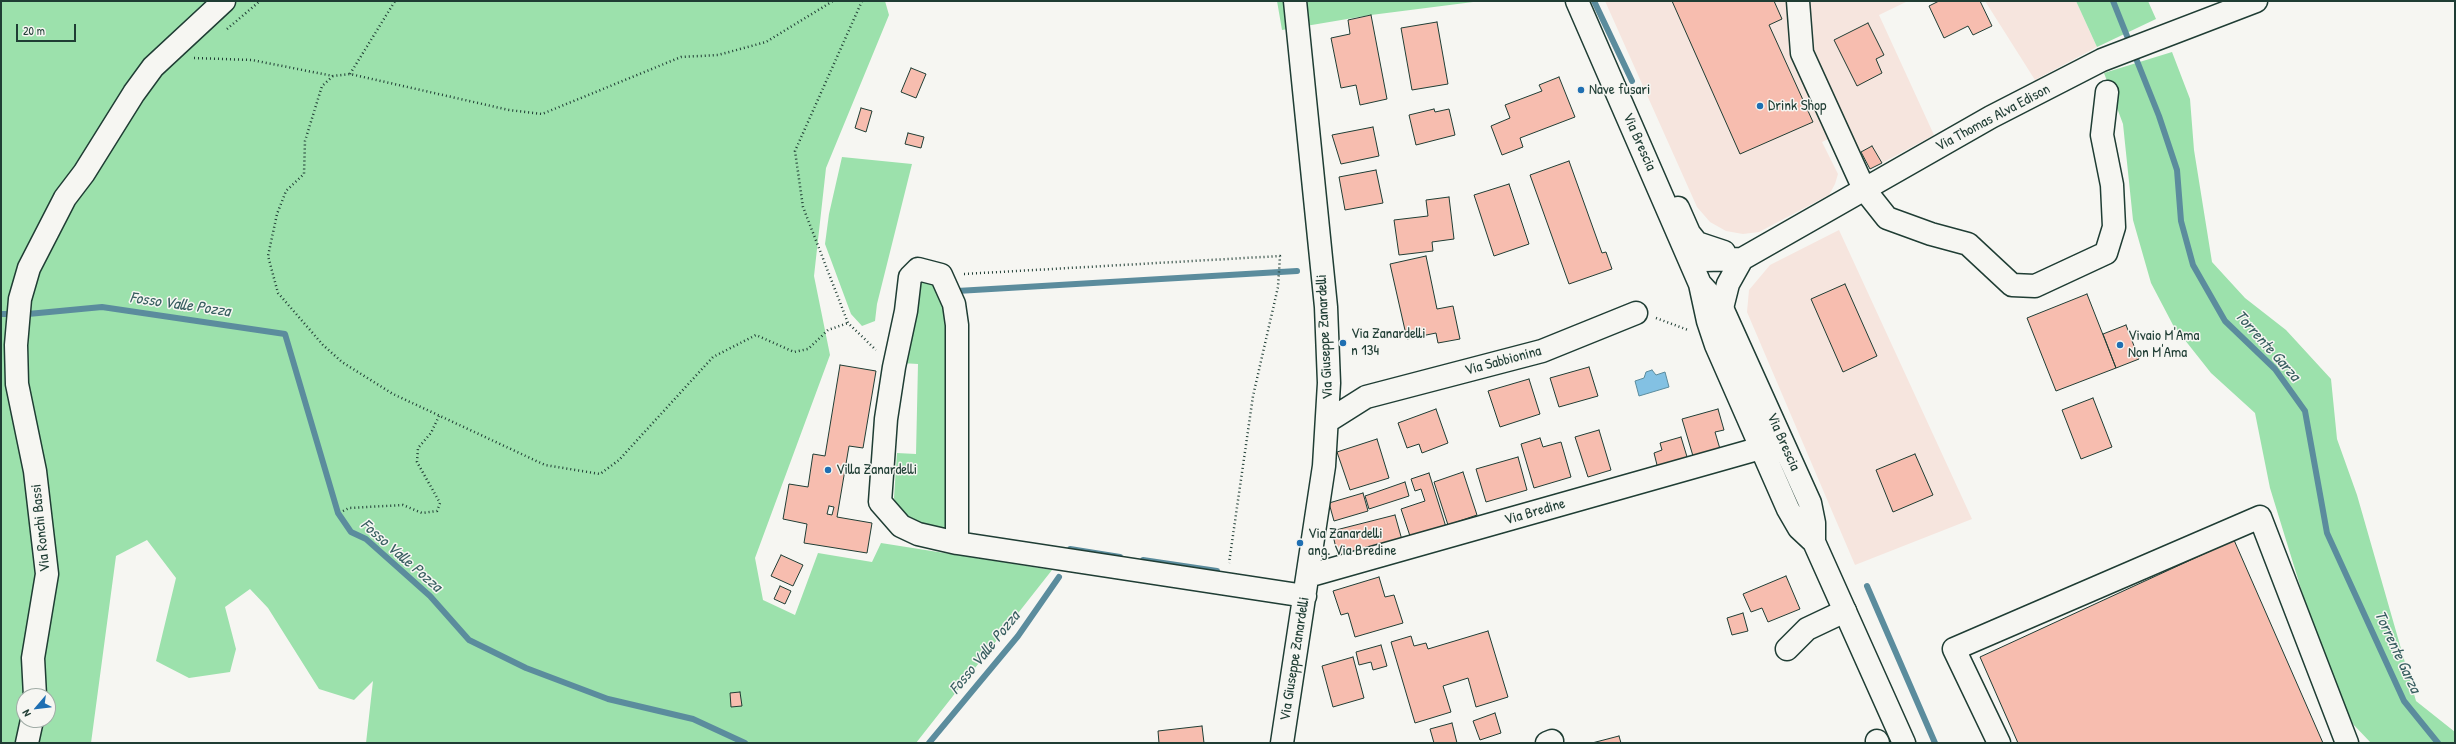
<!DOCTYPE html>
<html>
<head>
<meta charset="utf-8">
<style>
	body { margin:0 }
	#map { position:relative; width:2456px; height:744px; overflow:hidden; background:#f6f6f2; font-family:"Patrick Hand",sans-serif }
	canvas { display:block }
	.frame { position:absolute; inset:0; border:2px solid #1f3d34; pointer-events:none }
	.north { position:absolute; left:16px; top:688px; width:40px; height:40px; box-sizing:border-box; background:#f6f6f2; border:1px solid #a0aca6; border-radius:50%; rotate:242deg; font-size:11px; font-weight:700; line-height:16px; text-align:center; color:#1f3d34 }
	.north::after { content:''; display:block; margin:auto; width:14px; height:18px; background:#1f6fb2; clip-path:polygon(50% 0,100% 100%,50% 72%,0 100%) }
	.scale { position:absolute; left:16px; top:24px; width:60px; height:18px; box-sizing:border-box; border:2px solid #1f3d34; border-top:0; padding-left:5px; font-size:12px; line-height:14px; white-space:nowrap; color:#1f3d34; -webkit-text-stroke:3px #f6f6f2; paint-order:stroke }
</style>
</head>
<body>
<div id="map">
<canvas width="2456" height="744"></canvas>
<div class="frame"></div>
<div class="north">N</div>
<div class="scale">20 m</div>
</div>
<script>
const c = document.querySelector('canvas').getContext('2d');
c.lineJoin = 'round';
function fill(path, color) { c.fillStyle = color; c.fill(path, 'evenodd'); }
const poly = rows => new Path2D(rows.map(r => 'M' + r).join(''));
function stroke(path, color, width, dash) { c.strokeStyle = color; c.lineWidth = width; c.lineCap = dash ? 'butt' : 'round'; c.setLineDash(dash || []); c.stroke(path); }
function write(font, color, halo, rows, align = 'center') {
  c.font = font + ' "Patrick Hand",sans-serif'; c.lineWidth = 3; c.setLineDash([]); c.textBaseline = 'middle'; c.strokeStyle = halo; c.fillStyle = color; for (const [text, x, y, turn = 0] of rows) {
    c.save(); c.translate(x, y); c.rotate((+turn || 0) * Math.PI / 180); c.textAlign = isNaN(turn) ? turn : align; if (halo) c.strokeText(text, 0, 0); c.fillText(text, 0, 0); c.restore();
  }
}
fill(poly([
	[1605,1,1908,1,1879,15,1934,135,1882,163,1872,146,1861,152,1848,129,1822,142,1838,174,1835,184,1829,195,1759,232,1743,234,1726,231,1710,222,1697,207],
	[1985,1,2076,1,2097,47,2035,80],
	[1839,230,1972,519,1855,565,1747,312,1749,290,1770,265]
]), '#f6e5de');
fill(poly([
	[1,1,885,1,889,15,826,168,814,276,830,355,755,558,763,600,795,615,818,553,872,562,881,543,1052,570,916,743,366,743,373,681,354,700,319,689,268,608,250,589,225,607,236,649,230,672,189,678,156,661,176,578,147,540,116,556,91,743,1,743],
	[24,696,48,696,48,720,24,720],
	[1277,1,1481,1,1371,15,1282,30],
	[2076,1,2148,1,2156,19,2097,47],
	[2172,52,2190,99,2194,150,2212,262,2245,298,2286,330,2331,379,2337,439,2357,495,2416,701,2455,732,2455,743,2371,743,2351,722,2306,605,2270,488,2255,413,2211,373,2173,325,2151,283,2133,220,2123,124,2104,73],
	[842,157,912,164,877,304,875,321,862,326,851,314,825,244,829,214],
	[930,276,942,292,946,317,951,520,945,530,934,532,899,514,894,498,897,453,916,454,918,364,901,363,918,280]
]), '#9ce1ac');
const water = poly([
	[1652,370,1656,375,1665,372,1669,387,1639,396,1635,381,1644,378,1646,372,1652,370]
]);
fill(water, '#83c1e3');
stroke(water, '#5b8c9d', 1);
stroke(poly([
	[1594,1,1632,81],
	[2113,1,2159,116,2177,170,2181,221,2193,265,2225,321,2275,369,2305,411,2327,533,2404,701,2438,743],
	[957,291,1297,271],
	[1,314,8,314],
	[28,314,102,307,285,334,338,513,351,532,366,539,430,596,469,640,526,668,608,699,693,719,745,743],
	[1070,549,1120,557],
	[1143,560,1217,571],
	[1867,586,1935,743],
	[929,743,1018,636,1059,577]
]), '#5b8c9d', 6);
const building = poly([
	[1672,1,1774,1,1782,19,1769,25,1813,122,1740,154,1672,1],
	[1939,1,1980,1,1992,26,1973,35,1968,26,1944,38,1929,6,1939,1],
	[1371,15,1387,99,1360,105,1356,85,1341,88,1331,38,1350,34,1348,20,1371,15],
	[1437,22,1448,84,1412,90,1401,28,1437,22],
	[1868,23,1884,55,1876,59,1882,73,1857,86,1834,40,1868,23],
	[911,68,926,74,916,98,901,92,911,68],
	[1559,77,1575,117,1520,138,1523,147,1502,155,1491,126,1510,118,1505,105,1542,91,1539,85,1559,77],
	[861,108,872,111,866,132,855,128,861,108],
	[1434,109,1435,112,1449,109,1455,135,1416,145,1409,115,1434,109],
	[1373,127,1379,156,1341,164,1332,135,1373,127],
	[908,133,924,137,921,148,905,144,908,133],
	[1872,146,1882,163,1870,169,1861,152,1872,146],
	[1569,161,1602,253,1606,252,1612,269,1569,284,1530,175,1569,161],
	[1376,170,1383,203,1345,210,1339,177,1376,170],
	[1509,184,1529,244,1494,256,1474,195,1509,184],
	[1449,197,1454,239,1432,242,1433,251,1399,255,1394,220,1428,216,1426,200,1449,197],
	[1426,256,1437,309,1453,306,1460,339,1438,343,1436,333,1407,339,1390,264,1426,256],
	[1845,284,1877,356,1843,372,1811,299,1845,284],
	[2087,294,2116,368,2056,391,2027,318,2087,294],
	[2126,325,2139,359,2116,368,2103,334,2126,325],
	[840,365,876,371,863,448,849,446,837,517,872,523,867,553,804,543,807,524,783,519,789,484,808,487,813,454,825,456,840,365],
	[1589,367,1598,396,1559,407,1550,378,1589,367],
	[1529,379,1540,414,1500,427,1488,391,1529,379],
	[2093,398,2112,447,2081,459,2062,410,2093,398],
	[1436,409,1448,443,1422,453,1419,444,1407,448,1398,423,1436,409],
	[1718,409,1724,430,1715,432,1720,449,1693,456,1682,419,1718,409],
	[1599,430,1611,470,1588,477,1575,437,1599,430],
	[1681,437,1688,460,1658,469,1654,453,1662,450,1660,443,1681,437],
	[1540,438,1543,447,1561,442,1571,477,1534,488,1521,444,1540,438],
	[1377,439,1389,478,1350,490,1337,452,1377,439],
	[1915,454,1933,495,1893,512,1876,470,1915,454],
	[1518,457,1527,490,1486,502,1476,469,1518,457],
	[1463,472,1477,515,1448,525,1434,482,1463,472],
	[1429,473,1446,527,1411,539,1401,509,1425,501,1421,489,1415,491,1411,479,1429,473],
	[1405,482,1409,496,1369,509,1365,496,1405,482],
	[1363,493,1368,511,1334,521,1329,503,1363,493],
	[829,506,834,507,832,515,827,514,829,506],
	[1395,515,1402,540,1338,557,1332,531,1395,515],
	[2234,540,2323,743,2018,743,1980,657,2234,540],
	[781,555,803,565,793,586,771,576,781,555],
	[1786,576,1800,609,1768,622,1762,608,1751,612,1743,594,1786,576],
	[1379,577,1385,597,1394,595,1403,623,1355,637,1348,613,1341,615,1333,591,1379,577],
	[780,586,791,591,785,604,774,599,780,586],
	[1743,613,1748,631,1732,635,1727,618,1743,613],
	[1488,631,1508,697,1476,707,1468,678,1443,686,1451,712,1415,723,1391,642,1411,636,1414,646,1426,643,1428,649,1488,631],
	[1381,645,1387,666,1373,670,1371,662,1359,665,1356,652,1381,645],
	[1353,657,1364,698,1333,707,1322,666,1353,657],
	[740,692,742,706,731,707,730,693,740,692],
	[1495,713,1501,733,1480,740,1473,721,1495,713],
	[1452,723,1457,743,1434,743,1430,729,1452,723],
	[1202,726,1204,743,1159,743,1158,731,1202,726],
	[1619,736,1621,743,1592,743,1619,736]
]);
fill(building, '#f7bdaf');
stroke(building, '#1f3d34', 1);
const minor = poly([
	[1798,1,1802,53,1864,189,1887,218,1931,234,1968,244,2012,285,2035,286,2106,253,2114,227,2112,185,2102,135,2107,92],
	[1678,208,1689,233,1697,243,1724,252],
	[1689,256,1704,260,1742,259,1991,117,2102,60,2256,1],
	[1722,308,1728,284,1742,259],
	[1328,421,1366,397,1542,351,1636,313],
	[957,543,957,325,954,304,941,275,918,269,910,277,906,311,894,367,886,419,880,502,901,526,918,534,957,543,1305,596],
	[1308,576,1761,448],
	[1787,649,1807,629,1845,611],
	[35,696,33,658,47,574,35,471,17,384,16,345,20,299,29,268,65,198,84,173,134,93,153,67,224,1],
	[1877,741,1878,743],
	[27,743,32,720],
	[1282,743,1324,466,1329,383,1326,307,1295,1],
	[1547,743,1552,741],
	[1999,743,1954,649,2260,517,2347,743]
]);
const major = poly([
	[1577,1,1700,284,1708,321,1716,345,1788,509,1799,528,1814,542,1904,743],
	[1701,285,1722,308,1810,503,1814,523,1814,542]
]);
stroke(minor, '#1f3d34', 25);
stroke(major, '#1f3d34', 25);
stroke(poly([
	[862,1,795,151,803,207,848,323,876,350],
	[227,29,260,1],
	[194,58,252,60,333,76,350,74,509,110,542,114,681,57,718,55,766,42,833,1],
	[350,74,395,1],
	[333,76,322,86,305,141,304,174,286,191,277,214,268,256,278,293,323,345,342,362,393,394,545,465,600,474,619,460,713,357,756,335,794,352,808,349,828,330,848,323],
	[964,274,1280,256,1278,287,1253,396,1229,563],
	[1656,318,1688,330],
	[343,511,349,508,403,505,422,513,437,511,440,503,417,462,418,448,431,433,439,416]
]), '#1f3d34', 2.5, [1, 3]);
stroke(minor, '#f6f6f2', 22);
stroke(major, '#f6f6f2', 22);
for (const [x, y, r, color] of [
	[1581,90,4,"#1f6fb2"],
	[1760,106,4,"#1f6fb2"],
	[1343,343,4,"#1f6fb2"],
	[2120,345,4,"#1f6fb2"],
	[828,470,4,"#1f6fb2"],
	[1300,543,4,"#1f6fb2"]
]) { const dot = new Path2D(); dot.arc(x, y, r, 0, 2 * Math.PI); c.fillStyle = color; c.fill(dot); stroke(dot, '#f6f6f2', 1.5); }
write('15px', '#1f3d34', '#f6f6f2', [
	["Nave fusari",1589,90],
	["Drink Shop",1768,106],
	["Via Zanardelli",1351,334],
	["n 134",1351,351],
	["Vivaio M'Ama",2128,336],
	["Non M'Ama",2128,353],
	["Villa Zanardelli",836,470],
	["Via Zanardelli",1308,534],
	["ang. Via Bredine",1308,551]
], 'left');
write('15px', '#1f3d34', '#f6f6f2', [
	["Via Thomas Alva Edison",1993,118,-28],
	["Via Brescia",1639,142,66],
	["Via Giuseppe Zanardelli",1325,337,-93],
	["Via Sabbionina",1503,361,-15],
	["Via Brescia",1783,442,66],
	["Via Bredine",1535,512,-16],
	["Via Ronchi Bassi",41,528,-96],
	["Via Giuseppe Zanardelli",1295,659,-81]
]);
write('italic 16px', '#385e60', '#f6f6f2', [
	["Fosso Valle Pozza",180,305,8],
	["Torrente Garza",2267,346,48],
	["Fosso Valle Pozza",401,556,41],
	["Torrente Garza",2397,652,65],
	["Fosso Valle Pozza",985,653,-51]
]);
</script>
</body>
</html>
